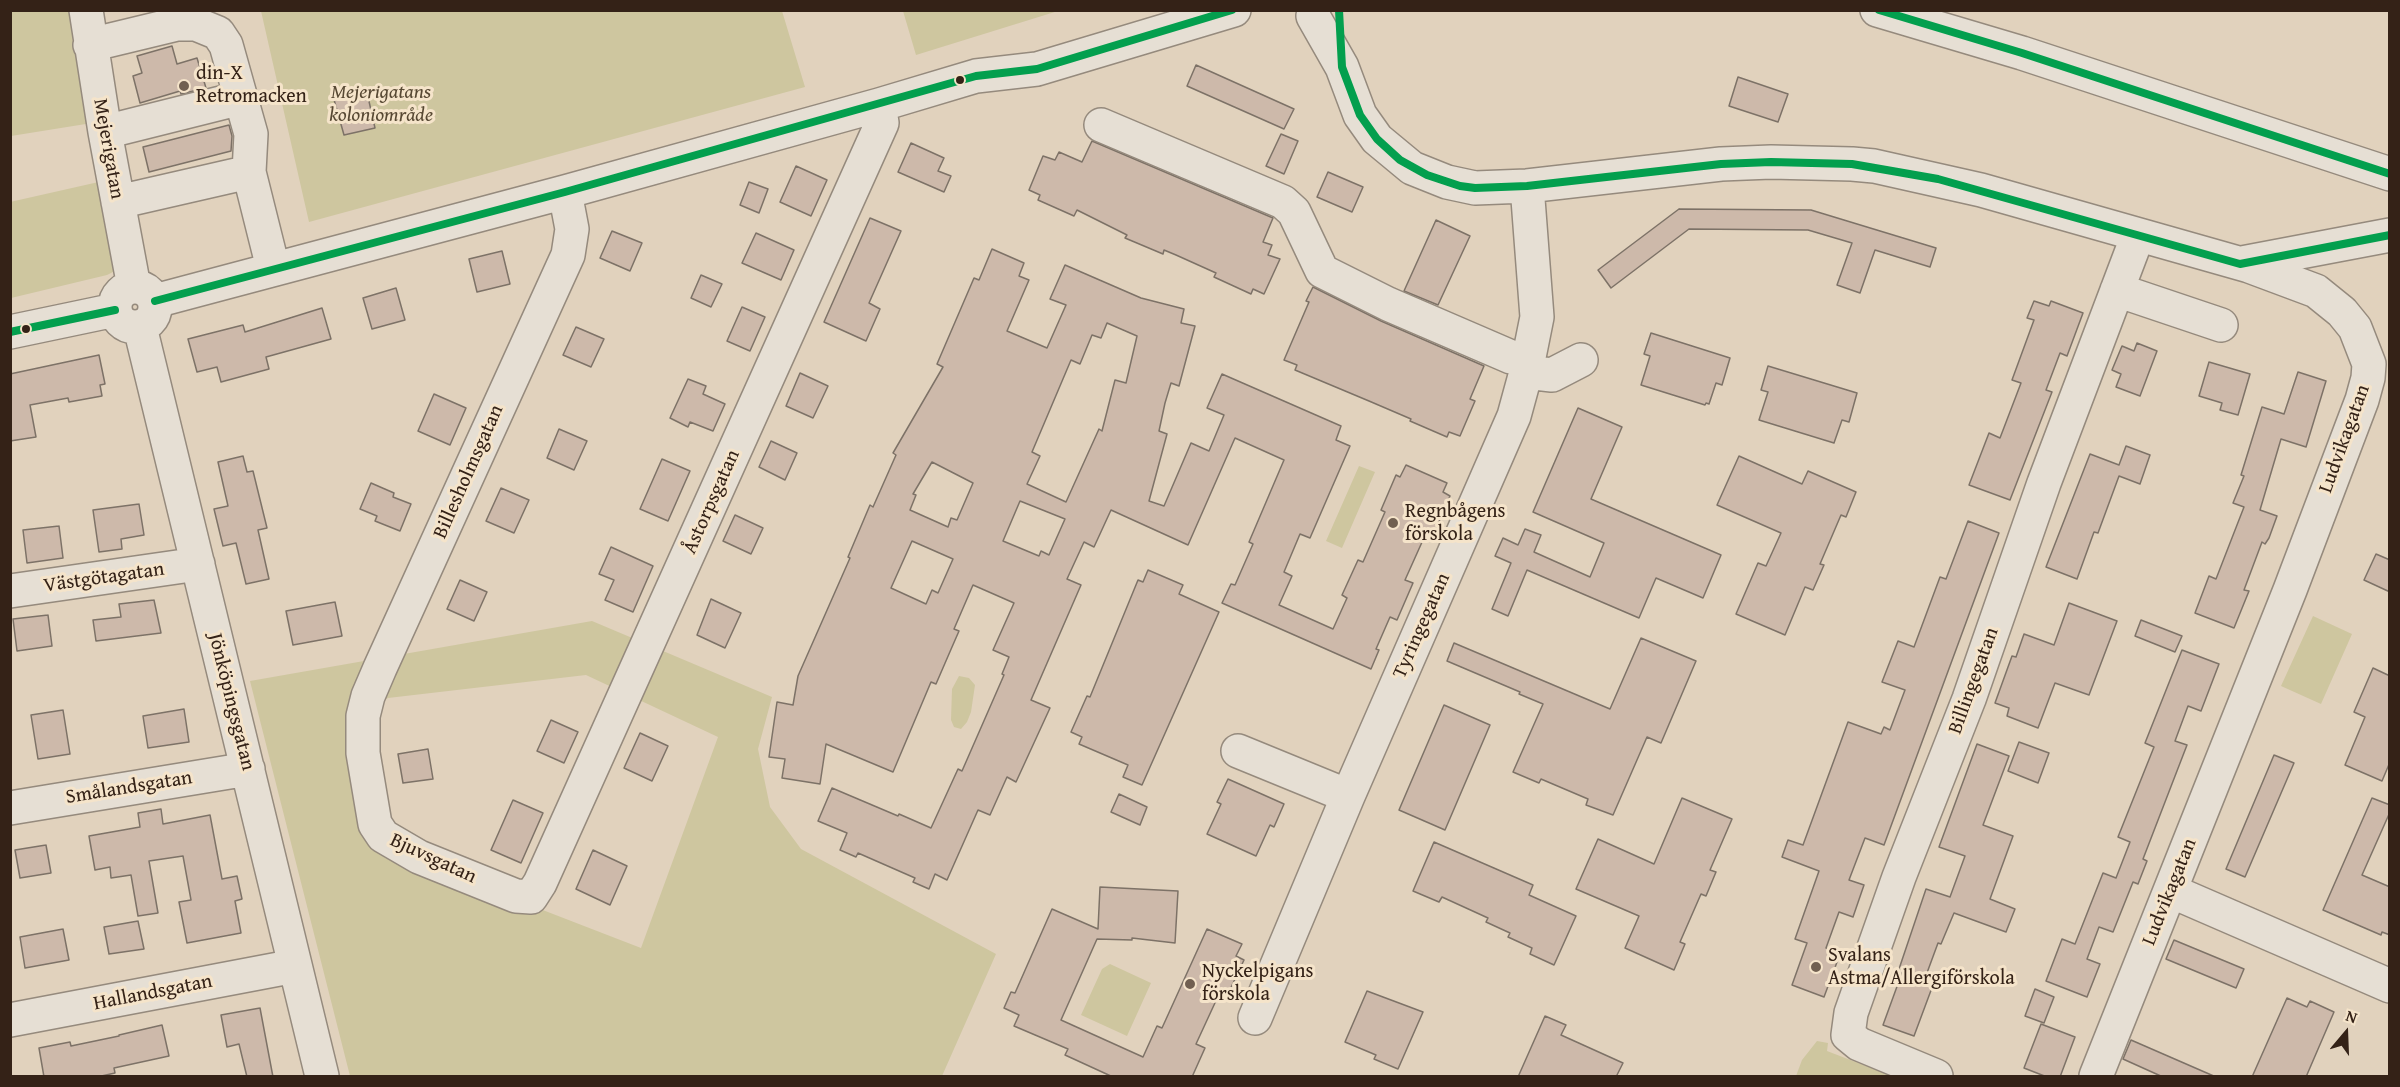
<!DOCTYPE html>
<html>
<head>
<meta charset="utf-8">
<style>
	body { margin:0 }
	#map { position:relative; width:2400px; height:1087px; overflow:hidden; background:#e1d2bd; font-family:"Gentium Book Plus",serif }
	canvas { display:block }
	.frame { position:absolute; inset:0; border:12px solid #342217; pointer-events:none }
	.north { position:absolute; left:2316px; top:1003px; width:60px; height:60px; -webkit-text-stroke:4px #f5e4ca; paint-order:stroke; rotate:19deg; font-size:16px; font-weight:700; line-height:24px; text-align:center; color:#342217 }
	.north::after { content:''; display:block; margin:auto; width:21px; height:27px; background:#342217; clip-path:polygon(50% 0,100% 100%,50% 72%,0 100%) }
</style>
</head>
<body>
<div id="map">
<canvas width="2400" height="1087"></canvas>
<div class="frame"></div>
<div class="north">N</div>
</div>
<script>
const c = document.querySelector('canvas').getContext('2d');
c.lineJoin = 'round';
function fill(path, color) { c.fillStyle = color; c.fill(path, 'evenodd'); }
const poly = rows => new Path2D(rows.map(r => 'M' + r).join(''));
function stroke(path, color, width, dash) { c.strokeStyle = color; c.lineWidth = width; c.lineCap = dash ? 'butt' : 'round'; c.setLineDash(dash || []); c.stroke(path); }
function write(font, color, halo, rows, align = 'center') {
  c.font = font + ' "Gentium Book Plus",serif'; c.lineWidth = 6; c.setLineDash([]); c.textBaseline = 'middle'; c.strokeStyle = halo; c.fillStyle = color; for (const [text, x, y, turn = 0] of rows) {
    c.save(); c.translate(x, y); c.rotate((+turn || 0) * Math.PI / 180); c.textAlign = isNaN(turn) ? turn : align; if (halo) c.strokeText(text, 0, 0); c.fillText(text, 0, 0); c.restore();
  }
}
fill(poly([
	[11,11,75,11,92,123,11,136],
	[261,11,782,11,805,87,309,222],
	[903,11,903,10,1058,11,916,55],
	[103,181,115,271,107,275,11,298,10,202],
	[1359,466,1375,472,1342,548,1326,541],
	[2313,616,2352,634,2321,704,2281,686],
	[592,621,772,697,758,749,770,807,801,849,996,954,942,1076,350,1076,250,681],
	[586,675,718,737,641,948,372,844,351,717,388,698],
	[959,676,969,678,975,685,971,712,967,722,961,729,954,727,951,720,952,689],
	[1110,964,1151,983,1127,1036,1081,1015,1102,969],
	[1817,1041,1828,1043,1827,1051,1892,1076,1796,1076,1802,1060]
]), '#cec69f');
const building = poly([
	[172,46,177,64,197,58,206,88,181,94,180,91,140,103,133,76,142,73,137,56,172,46],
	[1196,65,1294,109,1284,129,1187,86,1196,65],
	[1738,77,1788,94,1778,122,1729,106,1738,77],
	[366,88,375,128,344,135,333,96,366,88],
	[229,125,232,136,231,151,149,172,143,147,229,125],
	[1281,134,1298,141,1284,174,1266,166,1281,134],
	[1092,141,1273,218,1263,242,1272,245,1268,255,1280,259,1264,294,1253,289,1251,294,1214,277,1216,273,1176,255,1164,250,1163,254,1125,238,1127,235,1077,210,1074,216,1038,200,1040,195,1029,190,1043,156,1055,160,1059,152,1082,162,1092,141],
	[911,143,944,158,938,171,951,176,944,192,898,172,911,143],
	[796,166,827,180,811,216,780,202,796,166],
	[1328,172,1363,187,1352,212,1317,197,1328,172],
	[749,182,768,189,759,213,740,205,749,182],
	[1679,209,1811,210,1936,248,1930,267,1875,250,1860,293,1837,285,1852,243,1808,230,1689,229,1611,288,1598,270,1679,209],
	[870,218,901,231,869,303,880,309,866,341,824,322,870,218],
	[1436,220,1470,236,1438,305,1404,291,1436,220],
	[612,231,642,243,630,271,600,258,612,231],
	[756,233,794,250,781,280,742,263,756,233],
	[992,249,1024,263,1019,276,1029,280,1007,331,1047,348,1066,305,1050,299,1065,265,1141,298,1184,309,1181,323,1195,326,1179,386,1171,383,1165,403,1159,431,1167,434,1149,501,1164,506,1191,443,1209,451,1224,415,1207,408,1222,374,1341,426,1336,440,1350,446,1310,538,1300,534,1284,572,1292,576,1279,605,1333,629,1347,598,1342,595,1358,560,1363,562,1385,512,1381,510,1396,475,1400,477,1406,465,1447,483,1443,492,1450,496,1434,534,1427,531,1405,580,1413,583,1397,620,1390,617,1376,649,1379,650,1371,669,1222,603,1231,584,1235,585,1253,544,1249,542,1284,460,1235,438,1188,545,1111,510,1094,547,1084,542,1067,579,1081,585,1031,700,1050,708,1016,782,1007,777,990,815,978,810,947,880,935,874,929,889,913,882,915,878,858,853,856,857,840,850,847,833,818,821,832,788,898,816,899,814,931,828,958,769,962,771,1004,675,1002,674,1009,657,993,650,1014,603,973,585,954,629,959,631,952,647,936,684,931,682,893,772,826,744,820,784,782,778,785,759,769,757,777,702,793,705,798,676,850,558,848,557,870,505,873,507,896,455,893,453,943,367,937,364,974,278,979,280,992,249],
	[1107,323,1137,336,1126,383,1115,380,1102,431,1099,429,1066,502,1027,484,1040,456,1032,452,1071,360,1080,364,1092,335,1101,338,1107,323],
	[932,462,973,483,957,520,951,518,948,527,910,510,916,495,913,494,932,462],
	[1020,501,1065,519,1049,555,1041,551,1039,556,1003,541,1020,501],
	[912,541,953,559,938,593,932,590,926,604,891,588,912,541],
	[502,251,510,284,477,292,469,259,502,251],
	[701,275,722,284,711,307,691,298,701,275],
	[1313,287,1381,321,1484,366,1470,399,1475,401,1460,436,1449,432,1447,437,1410,421,1411,419,1369,401,1295,370,1297,365,1284,360,1309,302,1306,301,1313,287],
	[396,288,405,320,372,329,363,298,396,288],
	[2034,301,2049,306,2051,301,2083,313,2067,356,2060,353,2046,390,2052,392,2010,500,1969,485,1989,433,2000,438,2021,383,2012,380,2034,320,2027,318,2034,301],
	[742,307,765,317,750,351,727,341,742,307],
	[322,308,331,339,266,357,269,369,221,382,217,367,197,372,188,339,243,325,245,332,322,308],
	[576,327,604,339,591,367,563,355,576,327],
	[1651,333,1730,358,1722,385,1716,383,1709,404,1706,403,1705,405,1641,385,1650,356,1644,354,1651,333],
	[2137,343,2157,351,2140,396,2116,387,2121,374,2112,370,2122,346,2134,351,2137,343],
	[99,355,105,384,100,385,102,396,69,402,68,398,30,405,36,437,10,441,10,374,99,355],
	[2209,362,2250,374,2238,415,2220,410,2222,403,2199,396,2209,362],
	[1768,366,1857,393,1849,422,1842,420,1834,443,1759,420,1768,392,1761,390,1768,366],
	[2298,372,2326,381,2306,447,2281,439,2260,510,2277,516,2269,538,2265,544,2262,542,2244,590,2249,591,2234,628,2195,613,2209,576,2216,579,2244,507,2233,503,2244,476,2241,475,2262,407,2284,414,2298,372],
	[800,373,828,386,813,418,786,406,800,373],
	[688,379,706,386,703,394,725,404,713,431,690,422,688,427,670,418,688,379],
	[434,394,466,408,450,445,418,431,434,394],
	[1578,408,1622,427,1591,499,1721,555,1703,598,1656,578,1639,618,1527,570,1508,616,1492,609,1511,563,1495,556,1503,538,1518,545,1525,529,1541,535,1534,552,1590,577,1604,543,1533,512,1578,408],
	[559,429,587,441,574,470,547,458,559,429],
	[771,441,797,453,785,480,759,467,771,441],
	[2126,446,2150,455,2140,484,2119,476,2098,533,2094,532,2077,579,2046,567,2090,454,2119,465,2126,446],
	[243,456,247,472,253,471,267,528,258,530,269,579,246,584,236,543,223,546,214,509,228,506,218,462,243,456],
	[1739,456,1802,484,1808,471,1856,492,1846,517,1841,515,1820,564,1824,565,1813,590,1805,587,1785,635,1736,614,1758,563,1766,566,1781,533,1717,505,1739,456],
	[662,459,690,471,668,521,640,509,662,459],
	[371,483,394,493,393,497,411,504,400,531,375,521,377,516,360,509,371,483],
	[501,488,529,500,514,533,486,521,501,488],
	[139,504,144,535,121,539,122,549,99,552,93,510,139,504],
	[735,515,763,528,751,554,723,541,735,515],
	[1968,521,1999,533,1884,845,1865,838,1849,880,1864,885,1853,917,1839,912,1826,948,1840,954,1824,997,1792,985,1807,943,1795,939,1819,871,1782,857,1788,840,1803,845,1848,722,1881,734,1884,727,1890,730,1905,690,1882,682,1898,641,1914,647,1940,577,1946,579,1968,521],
	[59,526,63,558,27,563,23,530,59,526],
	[611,547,653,566,633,612,605,600,614,580,599,574,611,547],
	[2376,554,2390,560,2390,592,2364,580,2376,554],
	[1148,570,1183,585,1179,594,1219,612,1142,785,1123,777,1128,765,1079,744,1082,737,1071,732,1087,696,1090,697,1138,580,1143,582,1148,570],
	[460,580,487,592,474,621,447,609,460,580],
	[711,599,741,613,725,648,697,635,711,599],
	[154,600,161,633,96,641,93,620,121,617,119,604,154,600],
	[335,602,342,636,293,645,286,611,335,602],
	[2069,603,2117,621,2089,695,2055,683,2038,728,2007,716,2009,708,1995,703,2012,656,2016,657,2024,634,2054,645,2069,603],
	[48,615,52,646,17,651,13,619,48,615],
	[2141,620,2182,636,2175,652,2135,636,2141,620],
	[1641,638,1696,661,1661,743,1647,737,1613,815,1586,805,1588,799,1541,779,1539,783,1513,772,1543,704,1519,694,1520,692,1447,661,1454,643,1610,709,1641,638],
	[2182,650,2219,664,2201,711,2188,706,2175,741,2187,745,2143,859,2147,861,2138,884,2133,882,2113,932,2099,927,2087,959,2100,964,2087,997,2046,981,2062,939,2075,944,2103,873,2116,878,2130,842,2118,837,2154,747,2145,743,2182,650],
	[2373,668,2390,676,2390,762,2382,781,2345,765,2365,717,2354,712,2373,668],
	[1444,705,1490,725,1445,830,1399,810,1444,705],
	[184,709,189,742,148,748,143,716,184,709],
	[63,710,70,754,38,759,31,715,63,710],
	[551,720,578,732,564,763,537,751,551,720],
	[640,733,668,746,652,781,624,768,640,733],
	[2019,742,2049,753,2038,783,2008,771,2019,742],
	[1977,744,2009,756,1983,825,2013,836,1990,899,2015,909,2006,932,1954,913,1941,944,1938,943,1924,981,1933,985,1914,1036,1883,1025,1903,970,1899,969,1926,889,1950,897,1965,856,1939,847,1977,744],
	[428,749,433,779,403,783,398,754,428,749],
	[2274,755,2294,763,2245,877,2226,869,2274,755],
	[1228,779,1284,804,1274,827,1270,825,1256,856,1207,834,1221,804,1217,802,1228,779],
	[1119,794,1147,807,1140,825,1111,812,1119,794],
	[1682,798,1732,819,1710,870,1716,872,1706,896,1701,894,1680,942,1685,944,1674,970,1625,948,1639,916,1576,889,1598,839,1654,864,1682,798],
	[2372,798,2390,805,2390,812,2362,875,2390,887,2390,935,2382,932,2381,935,2323,910,2372,798],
	[513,800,543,813,521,863,491,850,513,800],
	[161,809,163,824,210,815,222,879,237,876,242,899,235,901,241,933,187,943,179,902,191,900,183,856,149,861,158,913,138,916,131,875,111,878,110,867,95,870,89,836,140,827,138,813,161,809],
	[1434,842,1533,885,1529,895,1576,916,1554,965,1530,954,1532,948,1508,937,1510,933,1486,922,1488,918,1442,897,1439,902,1413,891,1434,842],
	[46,845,51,873,20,878,15,850,46,845],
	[593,850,627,866,610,905,576,889,593,850],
	[1100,887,1178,891,1175,943,1132,938,1132,940,1097,939,1061,1020,1143,1057,1157,1026,1162,1028,1207,929,1242,944,1236,956,1244,960,1227,996,1220,992,1196,1044,1205,1048,1192,1077,1113,1077,1065,1055,1068,1049,1014,1026,1019,1015,1004,1008,1011,992,1015,993,1052,909,1098,929,1100,887],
	[138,921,144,949,109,954,104,927,138,921],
	[63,929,69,960,25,968,20,937,63,929],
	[2174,940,2244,969,2236,988,2166,959,2174,940],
	[2035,989,2054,997,2044,1023,2025,1016,2035,989],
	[1367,991,1423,1012,1398,1069,1374,1059,1376,1055,1345,1042,1367,991],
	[2287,998,2307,1007,2310,1001,2334,1012,2306,1077,2252,1077,2287,998],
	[260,1008,273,1077,247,1077,239,1044,227,1047,221,1015,260,1008],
	[1545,1016,1566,1025,1561,1035,1623,1063,1616,1077,1518,1077,1545,1016],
	[2041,1024,2075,1037,2060,1077,2047,1077,2024,1068,2041,1024],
	[162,1025,169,1056,114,1068,115,1073,97,1077,44,1077,39,1048,70,1042,71,1046,119,1036,119,1035,162,1025],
	[2131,1040,2216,1077,2163,1077,2123,1059,2131,1040]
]);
fill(building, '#cdb9aa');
stroke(building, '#7d7267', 1.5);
const minor = poly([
	[86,10,105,132,134,287],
	[1877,10,2022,53,2390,174],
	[1313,16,1342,67,1360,115,1377,139,1412,168,1447,182,1475,188,1527,186,1721,164,1771,162,1852,164,1874,166,1981,190,2249,266,2316,291,2342,312,2355,328,2369,364,2368,378,2362,400,2290,590,2096,1076],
	[90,45,177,24,196,24,218,33,226,45,251,134,249,172],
	[1101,125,1283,202,1294,212,1322,271,1388,304,1511,357,1528,361],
	[105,132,241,98],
	[565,192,572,229,568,255,380,668,368,696,363,716,363,753,375,824,383,836,419,857,516,896,531,897,540,883,882,123,879,105],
	[118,202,249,172,273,268],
	[2242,263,2390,235],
	'115 307a20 20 0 1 1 40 0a20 20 0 1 1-40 0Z',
	[2117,290,2221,325],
	[155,301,565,192,879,105,976,76,1037,69,1234,10],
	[140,327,322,1076],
	[10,332,115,310],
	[1526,372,1552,375,1581,360],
	[10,591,198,564],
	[1238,751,1348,796],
	[10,808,248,769],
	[2171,891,2390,986],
	[1255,1018,1348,796,1514,416,1526,372,1537,317,1527,186],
	[10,1020,295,966],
	[1936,1076,1859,1044,1848,1035,1851,1013,1899,877,1969,699,2044,483,2138,235]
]);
stroke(minor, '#958a7d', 36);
stroke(minor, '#e6dfd4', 33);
stroke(poly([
	[1339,10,1342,67,1360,115,1377,139,1400,160,1427,175,1460,186,1475,188,1527,186,1721,164,1771,162,1852,164,1938,179,2240,264,2390,235],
	[1879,10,2022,53,2390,174],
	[155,301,565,192,976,76,1037,69,1232,10],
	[10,332,115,310]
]), '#039f4e', 8);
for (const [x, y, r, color] of [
	[960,80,5,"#342217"],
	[184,86,6,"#716051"],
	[26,329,5,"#342217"],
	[1393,523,6,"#716051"],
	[1816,967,6,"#716051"],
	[1190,984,6,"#716051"]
]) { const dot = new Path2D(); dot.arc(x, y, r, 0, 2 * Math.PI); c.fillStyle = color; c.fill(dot); stroke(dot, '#f5e4ca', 2); }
write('20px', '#342217', '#f5e4ca', [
	["din-X",196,74],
	["Retromacken",196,97],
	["Regnbågens",1405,512],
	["förskola",1405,535],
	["Svalans",1828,956],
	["Astma/Allergiförskola",1828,979],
	["Nyckelpigans",1202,972],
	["förskola",1202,995]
], 'left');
write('italic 20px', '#574833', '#f5e4ca', [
	["Mejerigatans",381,93],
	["koloniområde",381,116]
]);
write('20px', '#342217', '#f5e4ca', [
	["Mejerigatan",108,149,80],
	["Ludvikagatan",2345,439,-70],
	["Billesholmsgatan",469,472,-66],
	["Åstorpsgatan",712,502,-66],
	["Västgötagatan",104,578,-8],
	["Tyringegatan",1422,626,-66],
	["Billingegatan",1974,681,-70],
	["Jönköpingsgatan",231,702,76],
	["Smålandsgatan",129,788,-9],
	["Bjuvsgatan",433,859,25],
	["Ludvikagatan",2170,892,-68],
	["Hallandsgatan",153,993,-11]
]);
</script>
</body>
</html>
